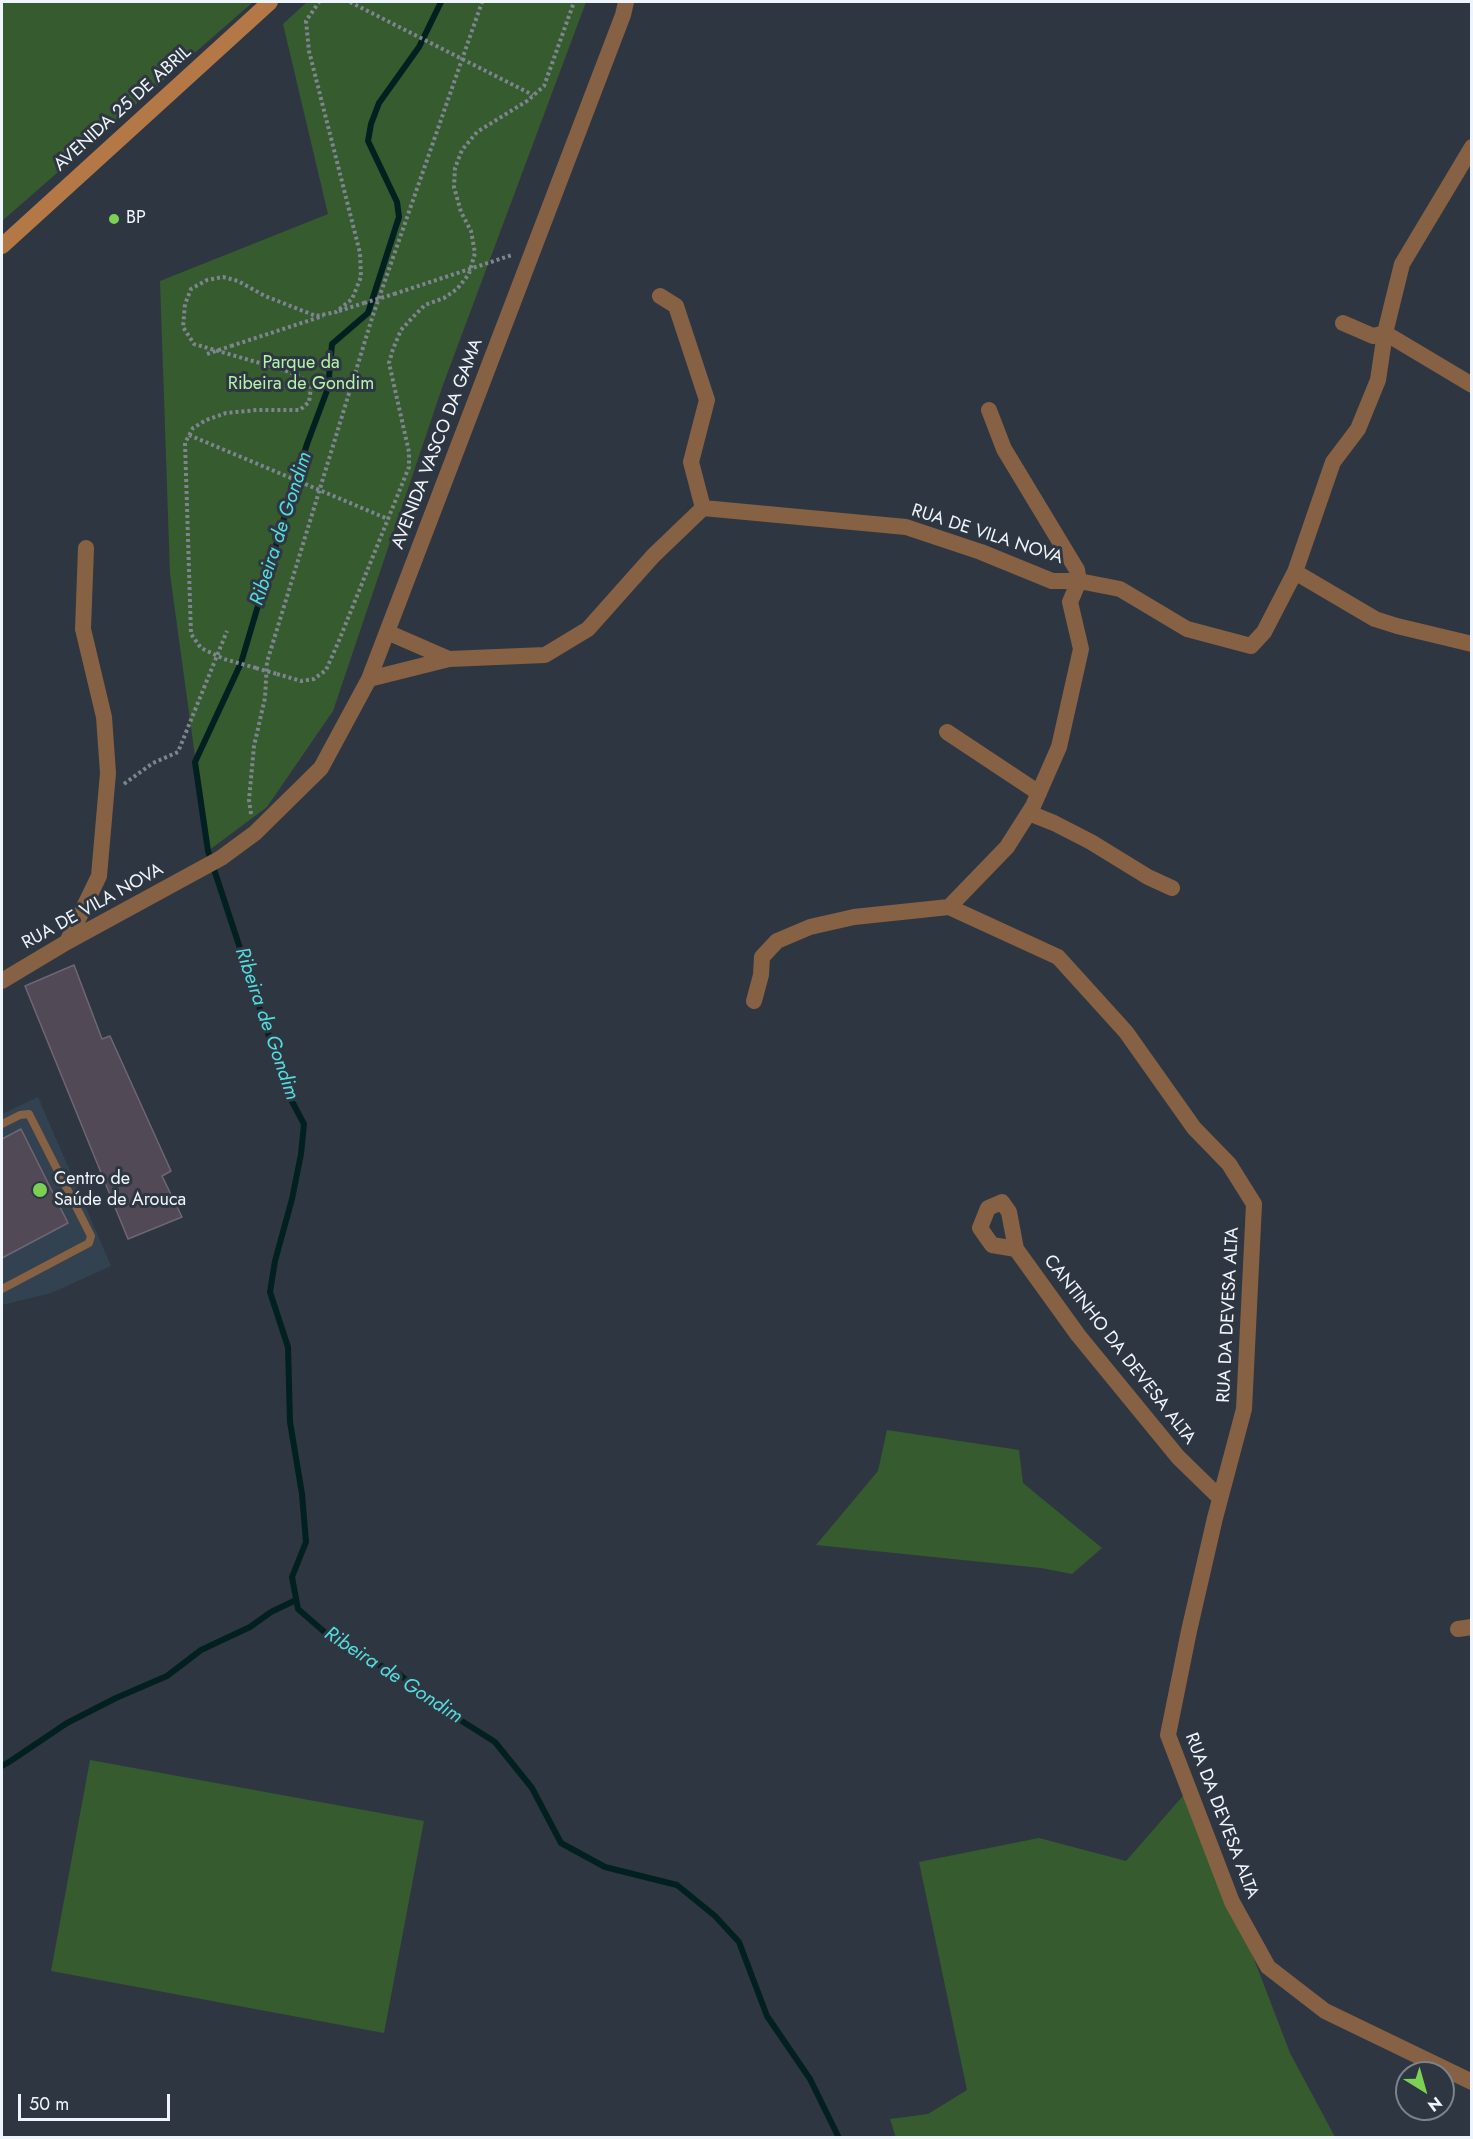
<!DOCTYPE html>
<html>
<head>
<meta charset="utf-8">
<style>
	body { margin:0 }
	#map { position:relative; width:1473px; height:2139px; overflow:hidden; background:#2e3741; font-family:Jost,sans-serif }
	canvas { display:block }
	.frame { position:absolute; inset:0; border:3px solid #eff5fc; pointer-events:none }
	.north { position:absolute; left:1395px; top:2061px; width:60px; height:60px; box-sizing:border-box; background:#2e3741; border:2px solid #7b838c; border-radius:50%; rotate:143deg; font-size:16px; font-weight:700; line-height:24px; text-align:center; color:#eff5fc }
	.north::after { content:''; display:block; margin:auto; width:21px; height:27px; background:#7cd155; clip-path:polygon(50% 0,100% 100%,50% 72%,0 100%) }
	.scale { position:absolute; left:18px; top:2094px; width:152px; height:27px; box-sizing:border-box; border:3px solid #eff5fc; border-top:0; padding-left:8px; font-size:18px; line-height:21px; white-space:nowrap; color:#eff5fc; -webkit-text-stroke:4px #2e3741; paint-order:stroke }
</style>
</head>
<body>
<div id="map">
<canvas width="1473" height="2139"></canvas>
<div class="frame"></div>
<div class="north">N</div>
<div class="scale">50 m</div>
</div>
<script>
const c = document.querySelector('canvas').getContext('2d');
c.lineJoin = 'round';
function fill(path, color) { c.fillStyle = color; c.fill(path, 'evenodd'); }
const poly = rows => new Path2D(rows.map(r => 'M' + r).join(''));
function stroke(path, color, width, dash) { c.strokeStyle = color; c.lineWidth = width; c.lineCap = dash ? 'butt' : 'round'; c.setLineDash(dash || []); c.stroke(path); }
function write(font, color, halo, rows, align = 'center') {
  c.font = font + ' Jost,sans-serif'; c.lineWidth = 6; c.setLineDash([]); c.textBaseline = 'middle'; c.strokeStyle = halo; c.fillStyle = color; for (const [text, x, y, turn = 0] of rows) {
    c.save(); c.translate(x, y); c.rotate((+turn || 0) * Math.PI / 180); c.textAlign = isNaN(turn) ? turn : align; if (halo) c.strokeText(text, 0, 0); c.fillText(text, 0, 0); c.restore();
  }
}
fill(poly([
	[38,1097,111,1266,51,1293,2,1305,2,1114]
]), '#334251');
fill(poly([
	[2,2,253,2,2,221],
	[307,2,586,2,443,385,333,711,267,807,208,851,170,574,160,281,328,214,283,24],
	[887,1430,1019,1450,1023,1483,1102,1548,1072,1574,1041,1568,816,1545,878,1471],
	[90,1760,424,1821,384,2033,51,1971],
	[1189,1789,1290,2053,1335,2137,896,2138,890,2119,928,2114,967,2090,919,1862,1039,1838,1126,1861]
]), '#365b2f');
stroke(poly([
	[441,2,419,47,379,103,371,124,368,141,397,202,399,217,368,313,332,344,328,388,307,444,282,525,241,663,195,762,208,851,288,1094,304,1124,301,1154,292,1199,275,1261,270,1292,288,1347,290,1422,302,1494,306,1542,292,1577,298,1609,344,1649,399,1674,438,1706,495,1742,532,1788,561,1843,605,1867,677,1885,715,1916,739,1942,767,2016,810,2079,839,2138],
	[2,1766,9,1762,67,1723,116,1698,167,1676,201,1650,250,1627,271,1612,296,1600]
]), '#032021', 6);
const building = poly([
	[74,965,102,1039,110,1036,171,1171,162,1176,182,1217,128,1239,25,986,74,965],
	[21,1129,68,1223,2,1258,2,1139,21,1129]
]);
fill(building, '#514955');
stroke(building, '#6f6673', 1.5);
stroke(poly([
	[350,2,533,95],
	[394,294,512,255],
	[339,311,364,303],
	[231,346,323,316],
	[189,435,388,519],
	[256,668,224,659,201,648,191,634,185,443,193,428,206,420,226,413,257,410,300,410,309,402,311,387,301,377,284,370,194,344,183,327,185,304,191,289,207,280,223,277,238,281,265,296,316,316,336,312,352,299,361,277,360,253,309,51,306,21,319,2],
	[277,674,301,681,314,679,326,670,338,643,409,467,409,452,389,363,393,349,401,330,413,317,425,305,444,298,457,289,469,274,475,253,471,231,461,212,454,187,455,168,462,150,477,132,527,101,544,86,574,2],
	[124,784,153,763,178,752,227,631],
	[251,814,249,800,254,746,265,698,267,662,372,318,482,2]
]), '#7d858e', 4, [3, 3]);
stroke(poly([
	[2,1124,20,1115,29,1114,91,1236,89,1243,2,1289]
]), '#876143', 8);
stroke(poly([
	[1472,147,1402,264,1385,333,1472,385],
	[660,296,676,306,707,400,691,462,703,508],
	[989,410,1004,449,1077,570,1079,581],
	[1295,572,1375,619,1397,626,1472,644],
	[387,632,449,659],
	[369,679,449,659,545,655,588,629,653,556,703,508,906,527,981,552,1052,581,1079,581,1120,589,1187,629,1251,646,1264,632,1295,572,1333,462,1358,429,1378,380,1385,333,1373,336,1343,323],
	[947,732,1039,793],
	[1029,813,1054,823,1091,842,1148,877,1172,888],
	[949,907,1058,957,1126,1032,1194,1128,1229,1164,1254,1204,1244,1409,1215,1518,1189,1631,1168,1735,1232,1902,1268,1967,1325,2011,1472,2082],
	[949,907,1007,847,1033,806,1059,747,1081,649,1070,602,1079,581],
	[67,942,99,876,108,773,104,717,83,629,86,548],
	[2,981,67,942,221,858,255,833,321,768,369,679,623,15,626,2],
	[754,1001,761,975,762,957,777,941,810,927,854,917,949,907],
	[1016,1249,992,1245,980,1228,988,1208,1002,1202,1009,1212,1016,1249,1078,1335,1178,1457,1220,1498],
	[1458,1629,1472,1627]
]), '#876143', 16);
stroke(poly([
	[2,246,270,2]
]), '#b47847', 16);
stroke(poly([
	[364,303,394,294],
	[207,354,231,346],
	[256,668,277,674]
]), '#7d858e', 4, [3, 3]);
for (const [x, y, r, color] of [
	[114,219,6,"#7cd155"],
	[40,1190,8,"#7cd155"]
]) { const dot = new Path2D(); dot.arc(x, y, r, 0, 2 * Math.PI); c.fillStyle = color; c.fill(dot); stroke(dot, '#2e3741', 2); }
write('18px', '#eff5fc', '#2e3741', [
	["AVENIDA 25 DE ABRIL",123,109,-42],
	["AVENIDA VASCO DA GAMA",438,444,-69],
	["RUA DE VILA NOVA",987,535,18],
	["RUA DE VILA NOVA",93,907,-29],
	["RUA DA DEVESA ALTA",1229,1315,-87],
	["CANTINHO DA DEVESA ALTA",1119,1350,52],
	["RUA DA DEVESA ALTA",1221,1816,69]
]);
write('18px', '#eff5fc', '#2e3741', [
	["BP",126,219],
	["Centro de",54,1180],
	["Saúde de Arouca",54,1201]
], 'left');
write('18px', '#b5f3aa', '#2e3741', [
	["Parque da",301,364],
	["Ribeira de Gondim",301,385]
]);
write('italic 20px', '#55dcde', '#2e3741', [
	["Ribeira de Gondim",282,529,-72],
	["Ribeira de Gondim",266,1024,71],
	["Ribeira de Gondim",393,1676,33]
]);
</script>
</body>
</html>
